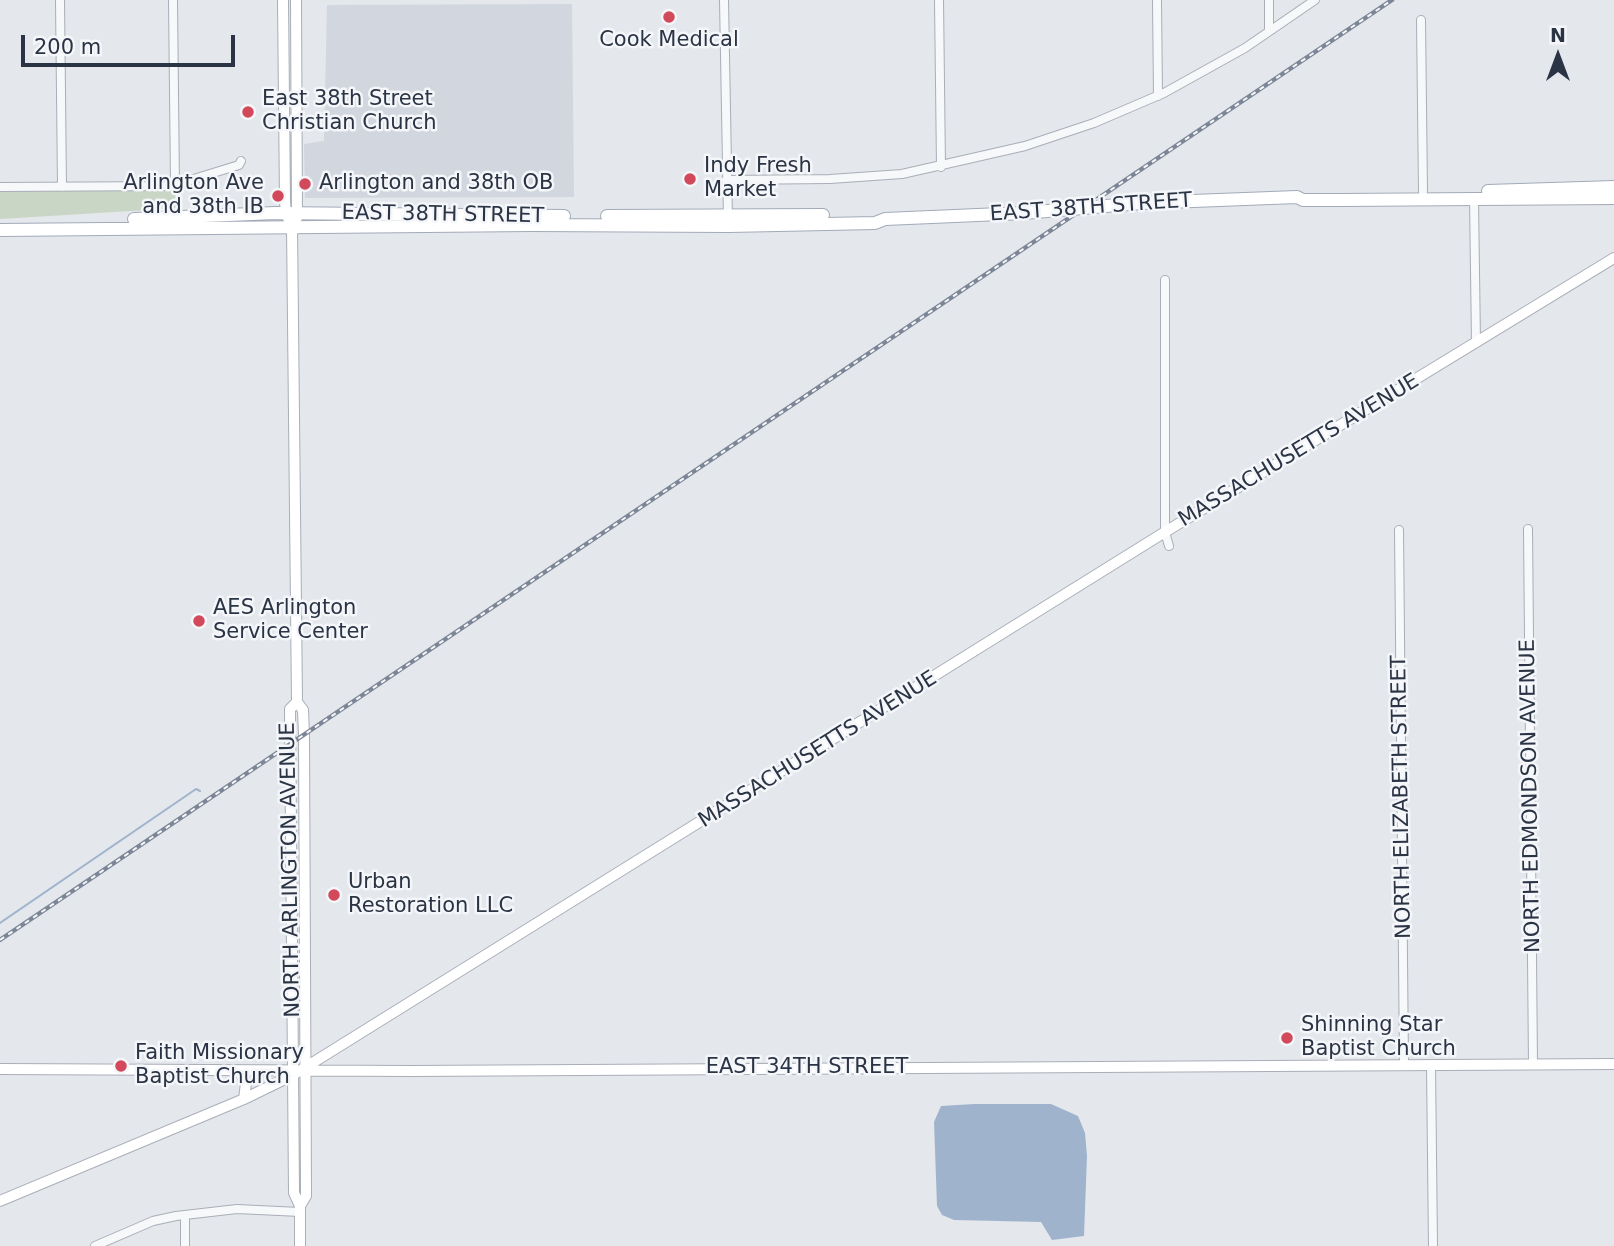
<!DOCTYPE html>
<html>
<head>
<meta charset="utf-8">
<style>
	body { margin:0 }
	#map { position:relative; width:1614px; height:1246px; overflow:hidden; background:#e4e7ec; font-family:"DejaVu Sans",sans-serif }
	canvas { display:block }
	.north { position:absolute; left:1523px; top:21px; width:70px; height:70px; -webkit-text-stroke:5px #f4f6f9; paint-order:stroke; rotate:0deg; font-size:19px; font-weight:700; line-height:28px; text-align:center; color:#2b3445 }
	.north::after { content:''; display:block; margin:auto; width:24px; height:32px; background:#2b3445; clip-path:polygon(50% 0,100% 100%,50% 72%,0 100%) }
	.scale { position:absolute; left:21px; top:35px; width:214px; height:32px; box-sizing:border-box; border:4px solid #2b3445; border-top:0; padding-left:9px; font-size:21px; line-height:24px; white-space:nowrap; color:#2b3445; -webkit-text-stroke:5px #f4f6f9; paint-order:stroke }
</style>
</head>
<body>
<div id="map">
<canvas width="1614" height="1246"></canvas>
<div class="north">N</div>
<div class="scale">200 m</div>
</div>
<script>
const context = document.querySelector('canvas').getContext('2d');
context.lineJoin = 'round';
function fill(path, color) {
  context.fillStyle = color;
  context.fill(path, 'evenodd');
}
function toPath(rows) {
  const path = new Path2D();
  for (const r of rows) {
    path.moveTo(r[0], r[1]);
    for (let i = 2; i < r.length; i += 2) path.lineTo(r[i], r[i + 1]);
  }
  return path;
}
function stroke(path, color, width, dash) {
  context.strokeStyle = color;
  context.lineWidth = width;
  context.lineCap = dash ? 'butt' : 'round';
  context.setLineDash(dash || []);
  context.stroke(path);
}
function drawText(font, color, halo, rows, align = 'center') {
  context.font = font + ' "DejaVu Sans",sans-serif';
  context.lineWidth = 5;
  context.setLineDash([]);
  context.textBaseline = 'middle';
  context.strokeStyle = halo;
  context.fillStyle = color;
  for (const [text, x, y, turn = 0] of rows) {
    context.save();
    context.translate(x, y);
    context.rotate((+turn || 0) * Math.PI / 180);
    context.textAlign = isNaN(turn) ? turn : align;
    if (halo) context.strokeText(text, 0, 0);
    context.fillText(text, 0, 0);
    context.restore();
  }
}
fill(toPath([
	[572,4,574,197,305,198,304,144,324,141,327,5]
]), '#d2d6de');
fill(toPath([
	[178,189,179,208,0,219,0,192]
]), '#c9d6c5');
fill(toPath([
	[974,1104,1051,1104,1078,1116,1085,1133,1087,1156,1084,1236,1052,1240,1041,1222,954,1220,942,1215,937,1206,934,1122,941,1106]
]), '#9fb4cc');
stroke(toPath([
	[0,923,196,789,200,791]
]), '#9fb4cc', 2);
const minor = toPath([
	[60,0,62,187],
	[173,0,175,185],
	[724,0,728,220],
	[939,0,941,167],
	[1157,0,1158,96],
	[1269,0,1269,31],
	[1421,20,1423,192],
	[726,180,830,179,902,174,1025,146,1094,123,1164,93,1245,48,1315,0],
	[0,187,171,186,239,165,241,161],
	[1474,199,1476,343],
	[1165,280,1165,532,1169,546],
	[1528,529,1533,1064],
	[1399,530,1404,1065],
	[1431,1065,1433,1246],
	[185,1215,185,1246],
	[95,1246,153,1221,176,1216,237,1209,300,1212]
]);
const secondary = toPath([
	[283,0,285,201,286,214,292,226,297,702,303,710,304,735,306,1196,300,1206],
	[296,0,297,218],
	[297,702,290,709,294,1193,300,1206,300,1246],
	[0,1069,411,1071,1614,1064],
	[239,1071,246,1083,244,1099],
	[0,1201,244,1099,293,1075,1165,532,1614,258]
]);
const primary = toPath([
	[1488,191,1614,187],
	[1141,203,1297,197,1303,200,1341,200,1614,198],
	[607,216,823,215],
	[134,219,275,213,564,216],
	[0,230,532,225,729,226,875,223,885,219,1024,213]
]);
stroke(minor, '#a9aeb7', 10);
stroke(secondary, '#a9aeb7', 12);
stroke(primary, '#a3abb8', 14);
stroke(minor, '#f7f8fa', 8);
stroke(secondary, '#fff', 10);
stroke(primary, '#fff', 12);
const rail = toPath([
	[0,940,1392,0]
]);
stroke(rail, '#7d8696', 4.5);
stroke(rail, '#f4f6f9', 2, [5]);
const primaryBridge = toPath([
	[1024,213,1141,203]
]);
stroke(primaryBridge, '#a3abb8', 14, []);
stroke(primaryBridge, '#fff', 12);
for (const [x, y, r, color] of [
	[669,17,7,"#d1495b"],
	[248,112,7,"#d1495b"],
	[690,179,7,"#d1495b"],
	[305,184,7,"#d1495b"],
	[278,196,7,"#d1495b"],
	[199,621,7,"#d1495b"],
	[334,895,7,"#d1495b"],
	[1287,1038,7,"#d1495b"],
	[121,1066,7,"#d1495b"]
]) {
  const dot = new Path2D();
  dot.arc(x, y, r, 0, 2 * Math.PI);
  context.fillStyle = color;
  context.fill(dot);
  stroke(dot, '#f4f6f9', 2.5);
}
drawText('21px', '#2b3445', '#f4f6f9', [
	["Cook Medical",669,41,"center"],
	["East 38th Street",262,100],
	["Christian Church",262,124],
	["Indy Fresh",704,167],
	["Market",704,191],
	["Arlington Ave",264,184,"right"],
	["and 38th IB",264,208,"right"],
	["Arlington and 38th OB",319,184],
	["AES Arlington",213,609],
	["Service Center",213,633],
	["Urban",348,883],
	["Restoration LLC",348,907],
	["Shinning Star",1301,1026],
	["Baptist Church",1301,1050],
	["Faith Missionary",135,1054],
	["Baptist Church",135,1078]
], 'left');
drawText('21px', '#2b3445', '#f4f6f9', [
	["EAST 38TH STREET",1091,208,-4],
	["EAST 38TH STREET",443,215,1],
	["MASSACHUSETTS AVENUE",1299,451,-31],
	["MASSACHUSETTS AVENUE",818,750,-32],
	["NORTH EDMONDSON AVENUE",1531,796,-91],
	["NORTH ELIZABETH STREET",1402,797,-91],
	["NORTH ARLINGTON AVENUE",291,870,-91],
	["EAST 34TH STREET",807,1068]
]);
</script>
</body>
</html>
